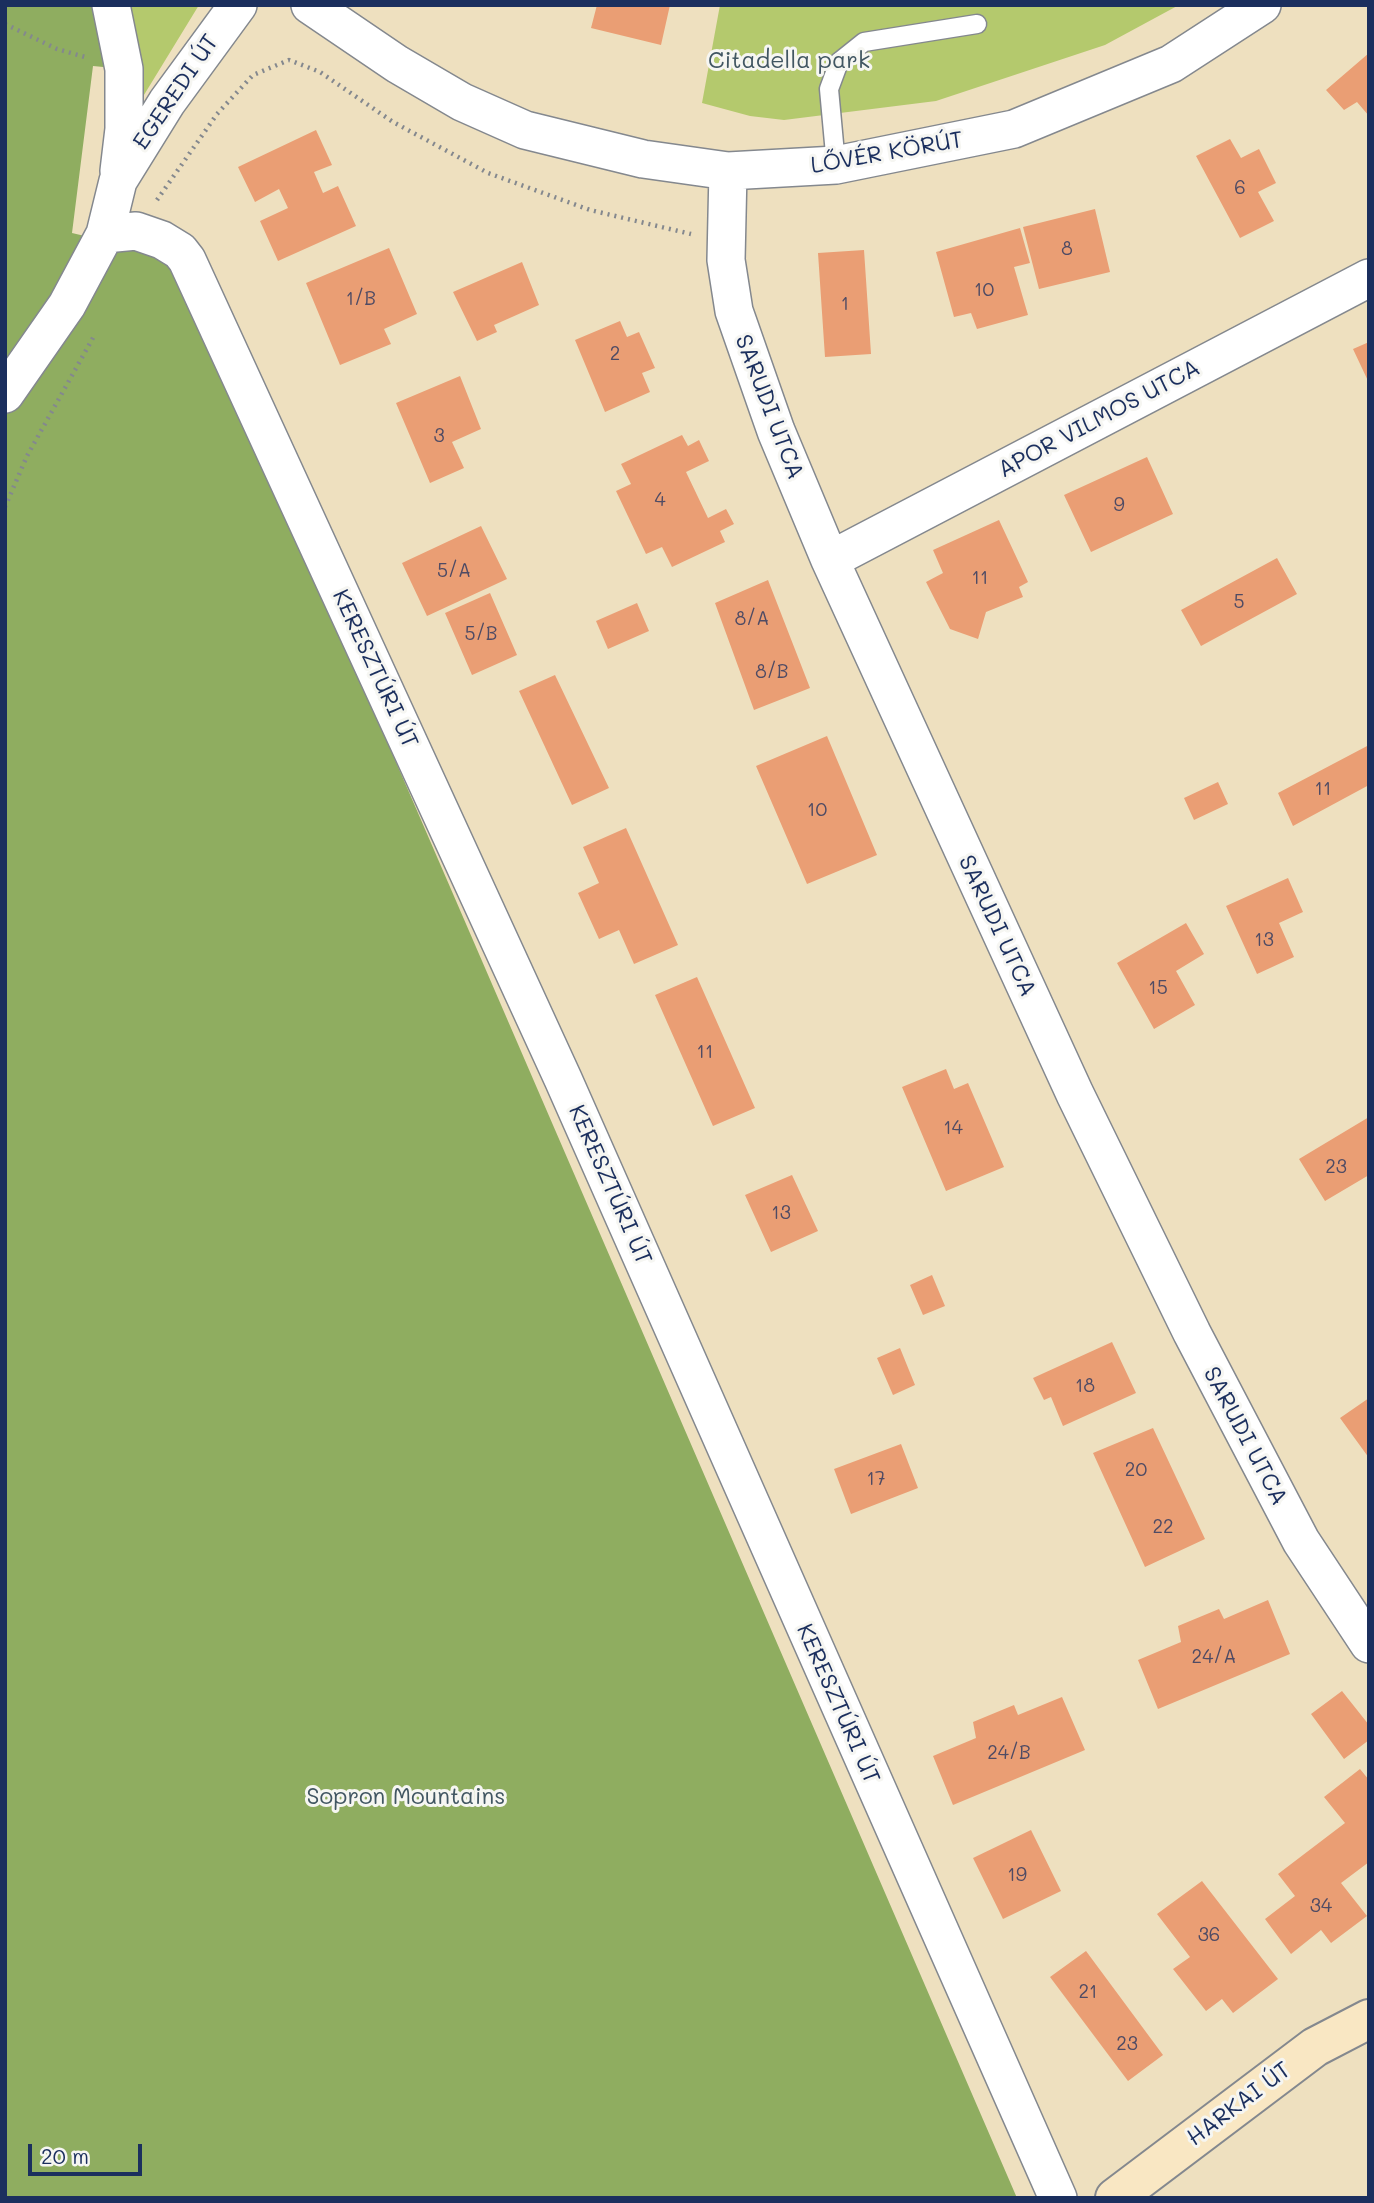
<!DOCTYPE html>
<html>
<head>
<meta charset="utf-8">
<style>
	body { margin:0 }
	#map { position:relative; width:1374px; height:2203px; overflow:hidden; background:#eee0bf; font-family:Mali,sans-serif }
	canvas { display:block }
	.frame { position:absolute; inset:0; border:7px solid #1b2f5e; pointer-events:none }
	.scale { position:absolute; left:28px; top:2144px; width:114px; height:32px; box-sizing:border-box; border:4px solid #1b2f5e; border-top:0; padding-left:9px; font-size:21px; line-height:24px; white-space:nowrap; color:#1b2f5e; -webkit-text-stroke:5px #f6f6f2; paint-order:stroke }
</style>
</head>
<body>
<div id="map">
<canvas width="1374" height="2203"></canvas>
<div class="frame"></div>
<div class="scale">20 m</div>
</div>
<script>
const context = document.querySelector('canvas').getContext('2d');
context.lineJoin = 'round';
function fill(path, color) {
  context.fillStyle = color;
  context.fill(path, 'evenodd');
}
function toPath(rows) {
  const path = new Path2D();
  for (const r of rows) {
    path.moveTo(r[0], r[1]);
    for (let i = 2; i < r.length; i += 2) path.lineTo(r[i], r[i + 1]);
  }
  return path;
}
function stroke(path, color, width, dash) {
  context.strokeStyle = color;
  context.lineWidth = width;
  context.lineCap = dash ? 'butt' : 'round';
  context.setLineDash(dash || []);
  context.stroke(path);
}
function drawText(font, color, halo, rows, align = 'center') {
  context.font = font + ' Mali,sans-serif';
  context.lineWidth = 6;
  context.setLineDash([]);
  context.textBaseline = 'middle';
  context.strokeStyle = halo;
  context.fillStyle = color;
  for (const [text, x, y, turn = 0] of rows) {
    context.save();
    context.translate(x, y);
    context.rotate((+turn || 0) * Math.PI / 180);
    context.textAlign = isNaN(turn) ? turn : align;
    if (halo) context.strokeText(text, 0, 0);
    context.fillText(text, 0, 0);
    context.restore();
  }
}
fill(toPath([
	[131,5,199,5,136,108,134,38],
	[720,5,1179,5,1105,45,936,101,784,120,750,116,702,103]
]), '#b4c96d');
fill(toPath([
	[5,5,107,5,124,69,93,66,72,233,178,258,1017,2198,5,2198]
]), '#8fad60');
fill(toPath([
	[597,5,670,5,661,45,591,28],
	[1369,53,1369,116,1357,102,1344,110,1326,90],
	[316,130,332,165,314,172,323,193,338,186,356,226,278,261,260,221,288,208,279,189,255,202,238,167],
	[1230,139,1241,158,1259,149,1276,183,1258,192,1274,221,1240,238,1196,156],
	[1095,209,1110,272,1039,289,1023,227],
	[1020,228,1030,263,1014,267,1028,315,977,329,971,313,954,317,936,252],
	[389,248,417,314,384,329,391,344,340,365,306,283],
	[864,250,871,354,825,357,818,253],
	[522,262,539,305,494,325,497,332,477,341,453,292],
	[620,321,627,337,639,332,655,368,642,373,650,392,605,412,575,340],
	[1369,342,1369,383,1353,349],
	[460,376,481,429,452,442,464,468,430,483,396,403],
	[682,435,688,446,699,440,709,461,686,472,708,518,726,509,734,524,720,531,725,542,672,567,662,547,646,554,616,491,631,484,621,464],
	[1147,457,1173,514,1091,552,1064,495],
	[999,520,1028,582,1019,587,1023,597,986,612,978,639,950,629,926,582,943,573,933,550],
	[481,526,507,579,427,616,402,563],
	[1277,558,1297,594,1201,646,1181,610],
	[768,580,810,688,754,710,715,603],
	[490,593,517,655,472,675,445,613],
	[637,603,649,631,608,649,596,621],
	[555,675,609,788,572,805,519,691],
	[827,736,877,855,807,884,756,766],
	[1369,745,1369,785,1293,826,1278,793],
	[1218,782,1228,804,1194,820,1184,798],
	[626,828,678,945,634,964,619,930,599,939,578,893,599,883,583,847],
	[1288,878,1303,912,1279,923,1294,957,1257,974,1226,906],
	[1186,923,1204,954,1176,971,1195,1005,1154,1029,1117,963],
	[697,977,755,1108,713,1126,655,995],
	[946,1069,954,1089,968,1083,1004,1167,946,1191,902,1087],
	[1369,1117,1369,1175,1325,1201,1299,1159],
	[792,1175,818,1231,771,1252,745,1195],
	[932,1275,945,1306,923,1315,910,1285],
	[1112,1342,1136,1393,1063,1426,1051,1397,1044,1400,1033,1378],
	[900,1348,915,1385,893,1395,877,1358],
	[1369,1398,1369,1458,1340,1418],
	[1153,1428,1205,1539,1145,1567,1093,1453],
	[901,1444,918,1488,851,1514,834,1469],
	[1268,1600,1290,1654,1158,1709,1138,1660,1181,1642,1178,1626,1219,1609,1224,1619],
	[1342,1691,1369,1725,1369,1740,1344,1759,1311,1714],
	[1062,1697,1085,1750,953,1805,933,1756,976,1738,973,1722,1014,1705,1018,1715],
	[1360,1769,1369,1780,1369,1862,1341,1883,1367,1916,1331,1943,1321,1930,1291,1954,1265,1919,1295,1896,1278,1874,1345,1823,1324,1797],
	[1031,1830,1061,1891,1003,1919,973,1858],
	[1202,1881,1278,1979,1233,2013,1222,1999,1206,2011,1173,1969,1190,1957,1157,1914],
	[1086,1951,1163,2055,1128,2081,1050,1977]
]), '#ea9e74');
const lane = toPath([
	[836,165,829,89,839,62,864,42,977,24]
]);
const street = toPath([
	[111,5,124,69,124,129,119,171],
	[310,5,397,64,462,102,525,130,643,159,728,171,836,165,1014,129,1171,64,1262,5],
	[728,171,726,260,734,311,776,431,830,560,1075,1094,1192,1333,1301,1541,1369,1644],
	[105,234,136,231,162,240,180,251,187,260,563,1079,1058,2198],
	[5,394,67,305,105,234,118,181,167,102,238,5],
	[830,560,1369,278]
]);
const secondary = toPath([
	[1115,2198,1315,2047,1369,2019]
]);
stroke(lane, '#84888e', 21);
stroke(street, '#84888e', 40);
stroke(secondary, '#84888e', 42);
stroke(toPath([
	[5,24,57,49,85,57],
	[157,200,217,114,253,75,289,60,320,72,393,122,488,173,590,210,691,234],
	[5,507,27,456,94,336]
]), '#84888e', 4.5, [2, 5]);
stroke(lane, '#fff', 18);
stroke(street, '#fff', 37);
stroke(secondary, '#f9e7c3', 38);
drawText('19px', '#4f4b64', null, [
	["6",1240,188],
	["8",1067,249],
	["10",984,290],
	["1/B",361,299],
	["1",845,304],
	["2",615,354],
	["3",439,436],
	["4",660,500],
	["9",1119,505],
	["5/A",454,571],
	["11",980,578],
	["5",1239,602],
	["8/A",752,619],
	["5/B",481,634],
	["8/B",772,672],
	["11",1323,789],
	["10",817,810],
	["13",1264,940],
	["15",1158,988],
	["11",705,1052],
	["14",953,1128],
	["23",1336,1167],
	["13",781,1213],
	["18",1085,1386],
	["20",1136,1470],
	["17",876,1479],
	["22",1163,1527],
	["24/A",1214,1657],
	["24/B",1009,1753],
	["19",1017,1875],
	["34",1321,1906],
	["36",1209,1935],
	["21",1088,1992],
	["23",1127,2044]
]);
drawText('23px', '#415662', '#f6f6f2', [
	["Citadella park",789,61],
	["Sopron Mountains",406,1797]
]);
drawText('23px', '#1b2f5e', '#f6f6f2', [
	["EGEREDI ÚT",176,92,-56],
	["LŐVÉR KÖRÚT",887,153,-10],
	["SARUDI UTCA",769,407,69],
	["APOR VILMOS UTCA",1099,419,-28],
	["KERESZTÚRI ÚT",375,669,65],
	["SARUDI UTCA",997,926,65],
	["KERESZTÚRI ÚT",610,1185,66],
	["SARUDI UTCA",1245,1436,62],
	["KERESZTÚRI ÚT",838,1704,66],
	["HARKAI ÚT",1239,2104,-37]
]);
</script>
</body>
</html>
